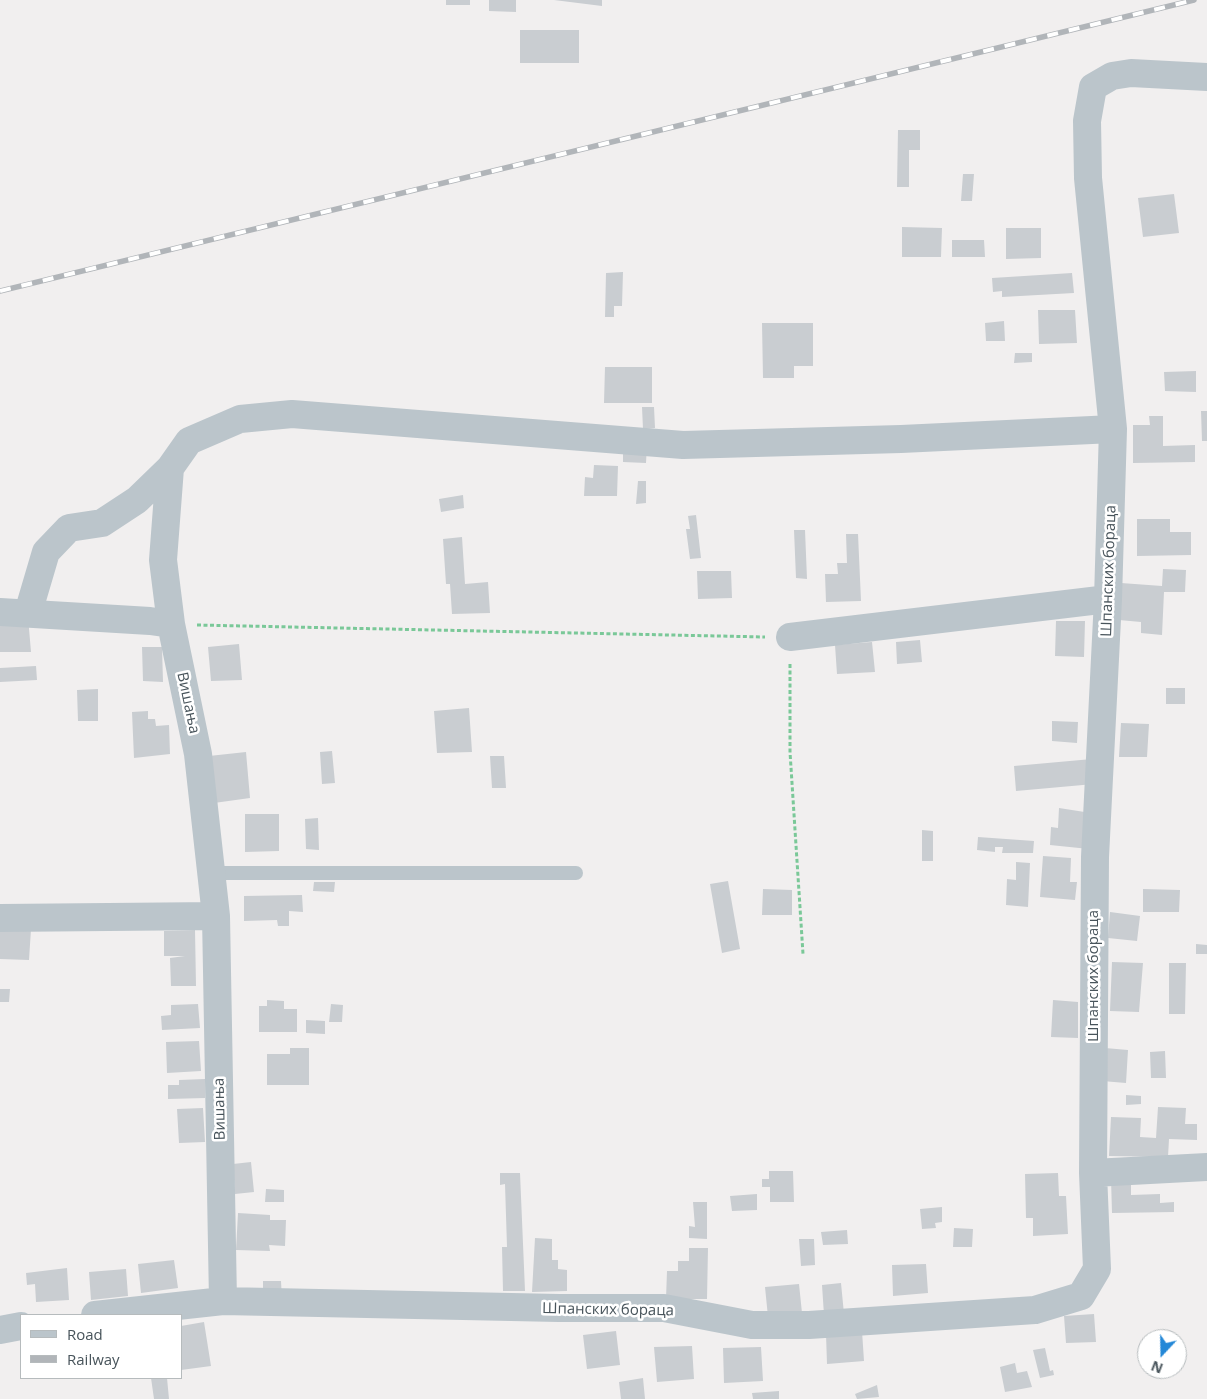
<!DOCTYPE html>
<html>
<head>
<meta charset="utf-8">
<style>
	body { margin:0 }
	#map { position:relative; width:1207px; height:1399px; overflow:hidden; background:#f1efef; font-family:"Open Sans",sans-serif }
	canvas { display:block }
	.legend { position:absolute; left:20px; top:1314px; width:162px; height:65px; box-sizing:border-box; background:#fff; border:1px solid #b6bbbd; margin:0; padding:6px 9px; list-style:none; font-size:15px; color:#48545b }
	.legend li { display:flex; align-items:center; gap:10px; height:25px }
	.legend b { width:25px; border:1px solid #b6bbbd }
	.north { position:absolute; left:1137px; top:1329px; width:50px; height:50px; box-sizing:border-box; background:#fff; border:1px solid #b6bbbd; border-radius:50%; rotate:201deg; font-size:14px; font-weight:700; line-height:20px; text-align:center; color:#48545b }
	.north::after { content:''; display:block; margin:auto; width:18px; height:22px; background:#2488d7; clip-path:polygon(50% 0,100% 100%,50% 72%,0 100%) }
</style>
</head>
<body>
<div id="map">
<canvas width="1207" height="1399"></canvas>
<ul class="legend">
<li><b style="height:6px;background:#bbc5cb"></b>Road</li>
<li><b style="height:6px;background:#b1b5b9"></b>Railway</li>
</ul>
<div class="north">N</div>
</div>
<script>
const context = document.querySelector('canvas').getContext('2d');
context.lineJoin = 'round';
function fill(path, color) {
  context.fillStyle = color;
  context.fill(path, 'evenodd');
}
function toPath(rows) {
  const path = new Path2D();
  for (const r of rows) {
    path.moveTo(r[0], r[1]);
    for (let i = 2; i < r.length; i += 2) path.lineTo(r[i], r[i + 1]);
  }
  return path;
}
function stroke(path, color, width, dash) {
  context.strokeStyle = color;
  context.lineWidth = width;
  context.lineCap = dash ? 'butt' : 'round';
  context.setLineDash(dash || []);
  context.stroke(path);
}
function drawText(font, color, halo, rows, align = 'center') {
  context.font = font + ' "Open Sans",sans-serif';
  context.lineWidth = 5;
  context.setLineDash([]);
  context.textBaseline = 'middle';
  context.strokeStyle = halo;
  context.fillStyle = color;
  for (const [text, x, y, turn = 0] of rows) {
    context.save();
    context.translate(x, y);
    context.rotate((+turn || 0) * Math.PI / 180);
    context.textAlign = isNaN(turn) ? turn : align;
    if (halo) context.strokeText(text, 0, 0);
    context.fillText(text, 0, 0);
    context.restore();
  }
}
fill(toPath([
	[446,0,470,0,470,5,446,5],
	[489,0,516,0,516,12,489,11],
	[554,0,602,0,602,6],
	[520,30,579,30,579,63,520,63],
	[898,130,920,130,920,150,909,150,909,187,897,187],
	[963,174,974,174,972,201,961,201],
	[1174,194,1179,233,1143,237,1138,198],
	[902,227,942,228,941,257,902,257],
	[1006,228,1041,228,1041,258,1006,259],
	[952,240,984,240,985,257,952,257],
	[623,272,622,306,614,306,614,317,605,317,606,273],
	[1072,273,1074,293,1002,297,1002,291,993,292,992,278],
	[1038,310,1075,310,1077,343,1039,344],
	[1004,321,1005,341,986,341,985,323],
	[762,323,813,323,813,366,794,366,794,378,763,378],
	[1015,353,1032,353,1032,362,1014,363],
	[605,367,652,367,652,403,604,403],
	[1196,371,1196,392,1165,391,1164,372],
	[642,407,654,407,655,428,643,429],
	[1201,411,1207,411,1207,441,1202,441],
	[1149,416,1163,416,1163,446,1195,445,1195,462,1133,463,1133,425,1150,425],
	[623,444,647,445,646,463,623,462],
	[594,465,618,466,617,496,584,496,585,477,593,478],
	[638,481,646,481,646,503,636,504],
	[463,495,464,508,441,512,439,499],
	[696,515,701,558,690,559,686,529,690,529,688,516],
	[1137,519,1170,519,1170,532,1191,532,1191,555,1137,556],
	[794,530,805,530,807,579,796,578],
	[846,534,858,534,861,601,826,602,825,574,838,574,837,563,847,563],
	[462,537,465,584,488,582,490,613,452,614,450,584,446,584,443,539],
	[1163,569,1186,570,1185,592,1164,592,1162,635,1141,633,1141,622,1119,620,1121,583,1162,586],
	[697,571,731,571,732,598,698,599],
	[28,617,31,652,0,652,0,620],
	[1056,621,1085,621,1084,657,1055,656],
	[920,640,922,662,897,664,896,642],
	[872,642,875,672,837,674,835,645],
	[239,644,242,680,211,681,208,647],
	[142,647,162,647,163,682,143,681],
	[36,666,37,680,0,682,0,668],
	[1166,688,1185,688,1185,704,1166,704],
	[98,689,98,721,78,721,77,690],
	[469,708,472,752,437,753,434,711],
	[148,711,148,719,155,719,156,726,169,725,170,754,134,758,132,712],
	[1052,721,1078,722,1077,743,1052,741],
	[1121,723,1149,724,1147,757,1119,757],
	[332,751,335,783,322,784,320,752],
	[246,752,250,798,214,803,209,756],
	[490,756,504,756,506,788,492,788],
	[1092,759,1094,784,1016,791,1014,766],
	[1059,808,1091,813,1089,849,1050,845,1051,827,1058,828],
	[245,814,279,814,279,851,245,852],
	[318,818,319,850,306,849,305,819],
	[922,830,933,831,933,861,922,861],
	[978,837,1034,841,1033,853,1002,853,1003,847,995,847,995,852,977,850],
	[1043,856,1071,858,1070,882,1077,882,1075,900,1040,897],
	[1016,862,1030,863,1028,907,1006,905,1007,879,1016,880],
	[728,881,740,949,722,953,710,884],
	[314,882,335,882,334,892,313,891],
	[763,889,792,890,792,915,762,915],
	[1143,889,1180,890,1179,912,1143,912],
	[302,895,303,912,289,911,289,926,278,926,277,920,244,921,244,896],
	[1110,912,1140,916,1137,941,1108,938],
	[0,927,31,929,29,960,0,959],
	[195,930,196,986,171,986,170,958,185,956,164,956,164,931],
	[1196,944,1207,945,1207,954,1196,954],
	[1112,962,1143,963,1139,1012,1110,1011],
	[1169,963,1186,963,1185,1014,1169,1014],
	[0,989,10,989,9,1002,0,1002],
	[267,1000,284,1001,284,1009,297,1009,297,1032,259,1032,259,1006,267,1006],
	[1053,1000,1078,1002,1078,1038,1051,1037],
	[198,1004,200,1028,162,1030,161,1016,171,1015,171,1005],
	[331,1004,343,1005,342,1022,329,1022],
	[306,1020,325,1021,325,1034,306,1033],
	[199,1041,201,1071,167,1073,166,1042],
	[290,1048,309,1048,309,1085,267,1085,267,1054,290,1054],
	[1105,1048,1128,1050,1126,1083,1102,1081],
	[1165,1051,1166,1078,1151,1078,1150,1052],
	[205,1079,205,1098,168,1099,168,1085,179,1085,179,1080],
	[1126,1095,1141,1096,1141,1104,1126,1105],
	[1158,1107,1186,1108,1185,1124,1197,1124,1197,1140,1169,1139,1168,1157,1109,1156,1111,1117,1141,1118,1140,1137,1156,1138],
	[203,1108,205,1142,179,1143,177,1109],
	[251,1162,254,1192,235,1194,233,1164],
	[769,1171,793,1171,794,1202,770,1202,770,1187,762,1187,762,1179,769,1179],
	[500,1173,520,1173,525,1291,503,1291,502,1247,507,1247,505,1184,500,1185],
	[1058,1173,1059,1196,1066,1196,1068,1234,1033,1236,1033,1218,1026,1218,1025,1174],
	[1111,1179,1131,1179,1131,1195,1160,1194,1160,1203,1174,1202,1174,1212,1112,1213],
	[266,1189,284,1190,284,1202,265,1202],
	[757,1194,757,1210,732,1211,730,1196],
	[693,1202,707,1202,707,1239,689,1238,689,1226,695,1227],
	[942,1207,942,1222,935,1223,936,1228,922,1229,920,1209],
	[238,1213,270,1215,270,1220,286,1220,285,1246,269,1245,270,1251,236,1250],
	[954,1228,973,1229,972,1247,953,1247],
	[847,1230,848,1244,823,1245,821,1232],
	[535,1238,552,1239,552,1260,558,1260,558,1269,567,1270,567,1291,532,1292],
	[799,1239,814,1239,815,1265,801,1266],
	[689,1248,708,1248,707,1299,666,1299,667,1271,678,1271,678,1261,689,1261],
	[174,1260,178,1288,141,1293,138,1264],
	[926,1264,928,1293,893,1296,892,1265],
	[67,1268,69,1300,36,1302,35,1284,27,1285,26,1273],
	[126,1269,128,1296,91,1300,89,1272],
	[263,1281,281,1281,282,1300,263,1300],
	[841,1283,844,1314,824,1315,822,1285],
	[799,1284,802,1313,768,1317,765,1287],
	[1094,1314,1096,1342,1066,1343,1064,1316],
	[204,1322,211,1366,181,1370,181,1326],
	[616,1331,620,1365,587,1369,583,1335],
	[862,1331,864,1361,827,1364,826,1334],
	[692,1346,694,1379,657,1382,654,1347],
	[761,1347,763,1381,724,1383,723,1348],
	[1045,1348,1050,1371,1053,1370,1054,1375,1040,1378,1033,1350],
	[1015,1363,1017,1373,1027,1371,1032,1387,1005,1392,1000,1367],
	[151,1378,167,1378,169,1399,154,1399],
	[643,1378,645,1399,621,1399,619,1382],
	[877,1385,879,1397,857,1399,855,1394],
	[779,1391,779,1399,753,1399,752,1393]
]), '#c9cdd1');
stroke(toPath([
	[197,625,765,637],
	[790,664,790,752,803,954]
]), '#7ac898', 3, [4, 2.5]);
stroke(toPath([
	[212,873,576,873]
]), '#bbc5cb', 14);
stroke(toPath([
	[170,468,163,560,171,624,198,754,216,916,223,1301],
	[0,612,150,621,171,624],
	[28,613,46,552,69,528,102,523,137,500,170,468,189,441,240,419,292,414,683,445,901,439,1113,429],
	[790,637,1108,599],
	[0,918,216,916],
	[1093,1173,1207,1167],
	[95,1315,223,1301,559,1308,664,1308,752,1325,809,1325,1035,1310,1081,1296,1097,1269,1093,1173,1095,857,1108,599,1113,429,1088,178,1087,121,1093,87,1112,76,1131,73,1207,77],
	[0,1330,21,1326]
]), '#bbc5cb', 28);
const rail = toPath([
	[0,291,1194,0]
]);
stroke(rail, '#b1b5b9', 5.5);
stroke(rail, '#fff', 4, [11]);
drawText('15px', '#48545b', '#fff', [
	["Шпанских бораца",1109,571,-88],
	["Вишања",188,703,78],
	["Шпанских бораца",1094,976,-90],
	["Вишања",220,1109,-91],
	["Шпанских бораца",608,1310,1]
]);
</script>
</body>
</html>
